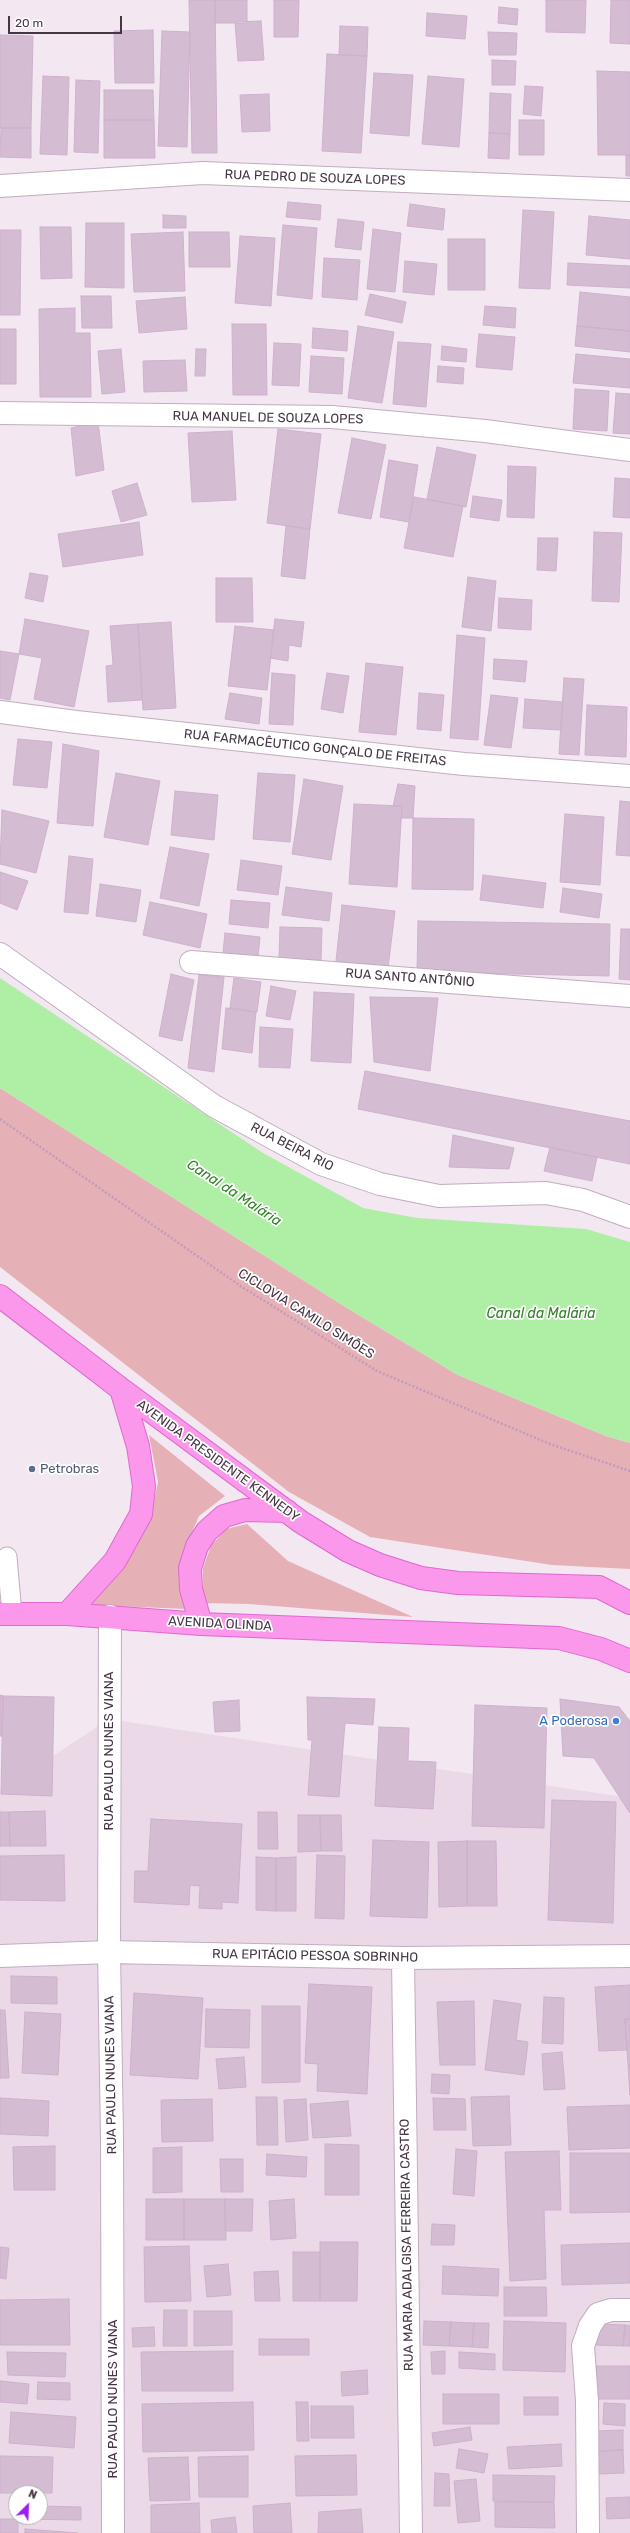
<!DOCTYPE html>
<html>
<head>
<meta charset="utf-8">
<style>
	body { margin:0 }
	#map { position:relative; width:630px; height:2533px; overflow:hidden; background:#f3e7f1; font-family:Rubik,sans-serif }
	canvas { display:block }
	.north { position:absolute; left:8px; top:2485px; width:40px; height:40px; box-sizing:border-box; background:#fff; border:1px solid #b5afb5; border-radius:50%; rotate:24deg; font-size:11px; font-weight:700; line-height:16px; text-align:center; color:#463645 }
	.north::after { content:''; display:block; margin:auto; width:14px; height:18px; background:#9f1df4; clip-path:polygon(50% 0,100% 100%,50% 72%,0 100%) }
	.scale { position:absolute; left:8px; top:16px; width:114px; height:18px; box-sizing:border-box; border:2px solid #463645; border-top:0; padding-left:5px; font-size:12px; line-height:14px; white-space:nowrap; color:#463645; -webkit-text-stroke:3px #fff; paint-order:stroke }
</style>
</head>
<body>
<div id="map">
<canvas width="630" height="2533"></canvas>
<div class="north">N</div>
<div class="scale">20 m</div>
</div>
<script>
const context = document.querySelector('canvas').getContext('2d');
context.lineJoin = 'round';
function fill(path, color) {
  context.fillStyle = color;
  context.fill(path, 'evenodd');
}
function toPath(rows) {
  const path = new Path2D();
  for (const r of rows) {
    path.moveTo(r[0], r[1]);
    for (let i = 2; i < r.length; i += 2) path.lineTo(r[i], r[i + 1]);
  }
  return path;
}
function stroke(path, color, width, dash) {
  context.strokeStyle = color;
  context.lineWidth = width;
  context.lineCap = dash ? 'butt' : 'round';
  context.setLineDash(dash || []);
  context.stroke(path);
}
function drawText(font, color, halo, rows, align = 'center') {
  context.font = font + ' Rubik,sans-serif';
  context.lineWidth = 3.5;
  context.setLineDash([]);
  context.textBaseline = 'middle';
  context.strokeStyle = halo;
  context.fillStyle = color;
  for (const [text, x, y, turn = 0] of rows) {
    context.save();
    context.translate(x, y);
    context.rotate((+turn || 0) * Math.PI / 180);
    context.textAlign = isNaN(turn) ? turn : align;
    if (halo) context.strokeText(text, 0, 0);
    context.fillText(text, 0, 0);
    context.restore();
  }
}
fill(toPath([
	[109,1719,630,1798,630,2533,0,2533,0,1791],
	[16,2493,40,2493,40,2517,16,2517]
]), '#ebd9e8');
fill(toPath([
	[0,1088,347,1308,458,1375,606,1436,630,1443,630,1569,552,1565,370,1537,289,1492,0,1267],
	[149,1435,225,1496,199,1516,185,1548,187,1609,90,1605,127,1561,150,1519,158,1482],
	[247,1524,288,1561,413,1617,249,1604,203,1603,203,1568,211,1546,226,1529]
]), '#e6b1b6');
fill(toPath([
	[0,978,263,1153,363,1208,417,1218,586,1229,630,1242,630,1443,606,1436,458,1375,347,1308,0,1088]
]), '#afeea5');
const building = toPath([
	[189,0,215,0,217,153,192,153,189,0],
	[215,0,247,0,247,23,215,23,215,0],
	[274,0,299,0,298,37,274,37,274,0],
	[546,0,586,0,585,33,546,32,546,0],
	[611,0,630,0,630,44,610,43,611,0],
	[499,7,518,9,517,25,498,23,499,7],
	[427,13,467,16,465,39,426,36,427,13],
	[261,21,264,60,238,61,235,22,261,21],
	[340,26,368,27,367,56,339,55,340,26],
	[153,30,154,83,115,83,114,31,153,30],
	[162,31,190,32,187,147,158,146,162,31],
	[488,32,517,33,516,55,489,55,488,32],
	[0,35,33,36,31,128,0,128,0,35],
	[327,54,367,56,361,153,322,151,327,54],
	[492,60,516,61,515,85,492,85,492,60],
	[597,71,630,72,630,155,598,155,597,71],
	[374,73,413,75,409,136,370,133,374,73],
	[43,76,69,77,67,155,40,154,43,76],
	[428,76,464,79,459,147,422,144,428,76],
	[76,80,100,81,98,153,74,152,76,80],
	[525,86,543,87,541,116,523,114,525,86],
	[104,90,153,90,154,120,104,120,104,90],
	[490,93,511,94,510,134,489,133,490,93],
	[269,94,270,131,242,132,240,95,269,94],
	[104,120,154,120,155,158,104,158,104,120],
	[519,120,544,120,544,155,519,155,519,120],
	[1,128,31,128,31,158,0,157,1,128],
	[489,133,510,134,509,159,488,158,489,133],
	[626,155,630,155,630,176,626,176,626,155],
	[288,202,321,205,320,220,286,217,288,202],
	[410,204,445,209,443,230,407,226,410,204],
	[523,210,554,212,550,289,519,288,523,210],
	[163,215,186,216,186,228,163,228,163,215],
	[589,216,630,220,630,259,586,255,589,216],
	[338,219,364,222,361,250,335,247,338,219],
	[86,223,124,223,124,288,85,287,86,223],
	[283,225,317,228,312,299,277,295,283,225],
	[40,227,71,227,72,278,41,279,40,227],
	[373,229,401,233,395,292,367,289,373,229],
	[0,230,21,230,20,315,0,315,0,230],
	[183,232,185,291,134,292,131,234,183,232],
	[189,232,229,232,230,267,189,267,189,232],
	[240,236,275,238,271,306,235,303,240,236],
	[448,239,485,239,485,290,448,290,448,239],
	[324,258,360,260,357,300,322,297,324,258],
	[405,261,437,264,434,295,403,292,405,261],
	[568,263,630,266,630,288,567,285,568,263],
	[580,292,630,297,630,331,577,326,580,292],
	[370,294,406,302,402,323,365,315,370,294],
	[81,296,111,296,112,328,82,328,81,296],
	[185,297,187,329,139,333,136,301,185,297],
	[485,306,516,308,515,328,483,325,485,306],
	[75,308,75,333,90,333,91,397,40,397,39,309,75,308],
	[232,324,266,324,267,395,233,395,232,324],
	[358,326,394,332,382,403,348,398,358,326],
	[577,326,630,331,630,352,575,346,577,326],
	[313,328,348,331,347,351,312,348,313,328],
	[0,329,16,329,16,384,0,384,0,329],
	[479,334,515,337,512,370,476,367,479,334],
	[398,342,431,344,426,407,393,404,398,342],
	[274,343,301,344,299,386,272,385,274,343],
	[442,346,467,349,466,362,441,360,442,346],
	[121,349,125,392,102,394,98,351,121,349],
	[196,349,206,349,205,376,195,376,196,349],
	[576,354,630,359,630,388,573,383,576,354],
	[311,356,344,358,342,394,309,392,311,356],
	[185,360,187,391,144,392,143,361,185,360],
	[438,366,464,368,463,384,437,382,438,366],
	[575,389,609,391,607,431,573,429,575,389],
	[616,393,630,394,630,434,613,433,616,393],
	[98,422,104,470,76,476,71,428,98,422],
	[278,429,321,434,310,529,267,523,278,429],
	[232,431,236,500,192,502,188,433,232,431],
	[352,438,386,445,371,519,338,513,352,438],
	[437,447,476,455,466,507,427,499,437,447],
	[389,460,418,465,409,522,380,517,389,460],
	[508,466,536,467,534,518,507,517,508,466],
	[615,478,630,479,630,518,613,517,615,478],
	[137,483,147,515,121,522,112,491,137,483],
	[473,496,502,500,499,521,470,517,473,496],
	[414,497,463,506,453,557,404,548,414,497],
	[139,522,143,555,63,567,58,534,139,522],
	[286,526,310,529,305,579,281,576,286,526],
	[594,532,622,533,619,602,592,601,594,532],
	[538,538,558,538,556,571,537,570,538,538],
	[30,573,48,576,43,602,25,598,30,573],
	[468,577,496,581,491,631,462,627,468,577],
	[216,578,252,578,253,622,216,622,216,578],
	[499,598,532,600,531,630,498,628,499,598],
	[25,619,89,631,74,707,34,699,42,658,19,654,25,619],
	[275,619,304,622,301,647,289,645,288,661,270,658,275,619],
	[171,622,176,708,143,710,138,624,171,622],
	[138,624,142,700,108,702,106,666,113,665,110,626,138,624],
	[235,626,274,630,267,690,228,686,235,626],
	[457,635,485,638,478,740,450,738,457,635],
	[0,651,19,654,10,700,0,698,0,651],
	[494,659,527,661,525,682,493,679,494,659],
	[366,663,403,667,396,735,359,732,366,663],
	[272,673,295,675,293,725,269,724,272,673],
	[327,673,349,676,343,713,321,709,327,673],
	[564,678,584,679,579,755,559,754,564,678],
	[230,693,262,698,259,724,225,719,230,693],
	[419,693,444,695,441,731,417,729,419,693],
	[491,695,518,698,511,748,484,745,491,695],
	[525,699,563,702,561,730,523,728,525,699],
	[587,705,627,707,626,757,585,755,587,705],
	[18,739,52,742,47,788,13,785,18,739],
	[63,744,99,751,93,826,57,823,63,744],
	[116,773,160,781,148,845,104,837,116,773],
	[258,773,295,775,290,842,253,839,258,773],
	[304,779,343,786,331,860,292,854,304,779],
	[398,784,415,786,413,818,401,818,402,806,393,806,398,784],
	[175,791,218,795,214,840,171,835,175,791],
	[620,801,630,802,630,856,616,855,620,801],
	[354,804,402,806,397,887,349,884,354,804],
	[2,810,49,821,36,873,0,864,2,810],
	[565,814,604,817,600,885,560,882,565,814],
	[413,818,474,819,473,890,412,889,413,818],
	[170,847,209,854,199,906,160,898,170,847],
	[69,856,93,859,88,914,64,912,69,856],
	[241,860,282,866,278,895,237,890,241,860],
	[0,872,28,881,17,910,0,903,0,872],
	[483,875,546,883,543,908,480,900,483,875],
	[100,884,141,890,136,922,96,916,100,884],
	[286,887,332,893,329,921,282,915,286,887],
	[563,888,602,894,599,918,560,912,563,888],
	[231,900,270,903,268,928,229,924,231,900],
	[150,902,207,914,200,948,143,935,150,902],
	[342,905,395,911,388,968,336,961,342,905],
	[418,921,610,924,609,976,417,972,418,921],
	[280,927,322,928,321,960,279,959,280,927],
	[621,929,630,929,630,980,619,979,621,929],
	[225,933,260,937,258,957,223,953,225,933],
	[171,974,194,980,182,1041,159,1036,171,974],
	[199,975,224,977,214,1072,188,1068,199,975],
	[234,978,261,982,257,1012,230,1008,234,978],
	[271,986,296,991,290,1020,266,1016,271,986],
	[314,992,354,994,351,1063,311,1061,314,992],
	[370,997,438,998,430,1071,374,1062,370,997],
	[226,1008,256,1012,252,1053,222,1049,226,1008],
	[260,1027,293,1029,290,1068,259,1067,260,1027],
	[365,1071,630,1121,630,1164,358,1109,365,1071],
	[453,1135,514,1148,509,1169,449,1167,453,1135],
	[550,1147,597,1157,592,1181,544,1171,550,1147],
	[0,1695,3,1696,2,1736,0,1736,0,1695],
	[3,1696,54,1697,52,1796,1,1794,3,1696],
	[307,1697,375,1699,373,1725,345,1723,339,1797,308,1795,312,1740,308,1740,307,1697],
	[560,1699,619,1707,630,1721,630,1813,594,1758,563,1756,560,1699],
	[239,1700,240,1731,215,1732,213,1702,239,1700],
	[475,1705,547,1708,544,1828,472,1826,475,1705],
	[379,1727,409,1728,408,1761,436,1762,433,1809,375,1806,379,1727],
	[552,1800,616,1802,613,1923,548,1920,552,1800],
	[45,1811,46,1846,10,1846,9,1812,45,1811],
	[0,1812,9,1812,10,1846,0,1846,0,1812],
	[258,1812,277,1812,278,1849,258,1849,258,1812],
	[298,1815,320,1815,321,1851,298,1852,298,1815],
	[320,1815,341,1815,342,1851,321,1851,320,1815],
	[151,1819,242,1824,238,1903,222,1902,222,1909,199,1908,200,1886,190,1885,189,1905,134,1902,135,1871,148,1871,151,1819],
	[373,1840,429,1842,427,1918,370,1916,373,1840],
	[467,1841,496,1841,497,1906,467,1906,467,1841],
	[467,1841,467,1906,439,1907,438,1842,467,1841],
	[64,1855,65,1901,0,1900,0,1856,64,1855],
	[317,1855,345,1856,344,1919,315,1918,317,1855],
	[256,1857,276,1858,276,1911,256,1910,256,1857],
	[296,1857,296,1911,276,1911,276,1858,296,1857],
	[11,1976,57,1977,57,2004,11,2003,11,1976],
	[309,1984,372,1987,367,2094,317,2091,318,2064,305,2063,309,1984],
	[630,1985,630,2019,625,2019,627,2050,599,2051,595,1987,630,1985],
	[134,1993,203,1998,198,2079,130,2075,134,1993],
	[544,1997,564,1998,563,2044,542,2043,544,1997],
	[494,2000,521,2004,516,2040,528,2042,524,2075,485,2070,494,2000],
	[474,2001,475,2065,440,2065,437,2002,474,2001],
	[262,2006,300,2006,300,2082,262,2083,262,2006],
	[206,2009,250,2010,249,2048,205,2047,206,2009],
	[0,2010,5,2010,9,2078,0,2078,0,2010],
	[25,2012,61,2014,58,2075,22,2073,25,2012],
	[625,2019,630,2019,630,2095,625,2019],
	[562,2052,565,2089,544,2090,542,2054,562,2052],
	[244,2057,246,2087,219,2089,216,2059,244,2057],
	[432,2074,450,2075,449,2094,431,2093,432,2074],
	[509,2096,511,2145,473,2146,471,2097,509,2096],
	[256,2097,277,2097,278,2145,257,2145,256,2097],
	[0,2098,49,2101,48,2136,0,2134,0,2098],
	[433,2098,465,2099,466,2130,434,2130,433,2098],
	[212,2099,213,2141,162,2142,161,2100,212,2099],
	[306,2099,308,2140,286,2142,284,2100,306,2099],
	[348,2101,351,2136,313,2138,310,2104,348,2101],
	[630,2105,630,2148,569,2150,567,2107,630,2105],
	[325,2144,359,2145,359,2195,325,2195,325,2144],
	[55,2146,55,2190,14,2190,13,2147,55,2146],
	[182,2147,182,2192,153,2193,153,2148,182,2147],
	[456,2149,477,2151,474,2196,453,2194,456,2149],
	[559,2151,561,2210,544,2210,546,2279,510,2281,505,2152,559,2151],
	[570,2153,630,2153,630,2212,570,2213,570,2153],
	[267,2154,307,2157,306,2177,266,2175,267,2154],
	[220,2159,243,2159,243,2192,221,2192,220,2159],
	[146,2199,184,2199,184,2240,146,2240,146,2199],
	[184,2199,225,2199,226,2240,184,2240,184,2199],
	[225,2199,253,2199,252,2231,225,2231,225,2199],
	[294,2199,296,2238,271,2240,269,2201,294,2199],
	[432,2224,455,2225,454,2245,431,2245,432,2224],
	[320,2242,358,2242,357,2301,320,2301,320,2242],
	[630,2243,630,2283,562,2285,561,2245,630,2243],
	[189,2246,191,2301,145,2302,144,2247,189,2246],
	[0,2247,9,2248,6,2279,0,2278,0,2247],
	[293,2252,320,2252,320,2301,293,2301,293,2252],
	[228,2264,231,2295,207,2297,204,2266,228,2264],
	[443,2266,499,2269,498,2296,442,2294,443,2266],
	[278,2271,280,2301,255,2301,254,2272,278,2271],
	[504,2287,546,2287,547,2316,504,2316,504,2287],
	[69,2299,70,2345,0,2345,0,2300,69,2299],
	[164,2310,187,2310,187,2346,163,2346,164,2310],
	[194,2311,232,2311,232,2345,194,2346,194,2311],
	[424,2321,451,2322,449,2346,423,2345,424,2321],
	[504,2321,566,2323,565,2372,503,2370,504,2321],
	[451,2322,474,2323,472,2347,449,2346,451,2322],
	[474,2323,489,2323,488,2348,472,2347,474,2323],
	[596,2324,625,2325,623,2346,595,2345,596,2324],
	[625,2325,630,2326,630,2346,623,2346,625,2325],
	[154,2327,155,2346,133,2347,132,2328,154,2327],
	[259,2339,309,2339,309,2355,259,2355,259,2339],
	[233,2351,233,2391,142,2391,141,2352,233,2351],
	[445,2351,445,2374,432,2374,431,2352,445,2351],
	[7,2352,66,2353,65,2377,8,2375,7,2352],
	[459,2352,495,2354,495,2370,459,2368,459,2352],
	[596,2366,630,2366,630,2399,595,2399,596,2366],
	[367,2370,368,2394,342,2396,341,2372,367,2370],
	[0,2381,29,2384,27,2404,0,2402,0,2381],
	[38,2382,70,2383,70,2400,37,2399,38,2382],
	[443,2394,499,2394,499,2424,443,2424,443,2394],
	[524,2397,558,2397,558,2415,524,2415,524,2397],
	[253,2402,254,2450,143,2452,142,2404,253,2402],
	[296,2402,308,2402,309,2441,297,2441,296,2402],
	[604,2403,625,2404,625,2426,603,2424,604,2403],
	[311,2406,353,2406,354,2438,311,2438,311,2406],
	[11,2412,76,2417,74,2448,9,2443,11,2412],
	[470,2427,472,2440,434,2446,432,2433,470,2427],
	[623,2430,623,2450,598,2451,597,2431,623,2430],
	[561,2444,562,2466,509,2469,507,2447,561,2444],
	[459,2449,488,2454,484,2473,456,2468,459,2449],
	[623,2450,624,2473,599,2474,598,2451,623,2450],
	[356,2455,357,2495,296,2496,295,2456,356,2455],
	[0,2456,53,2457,52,2493,0,2493,0,2456],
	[248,2456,248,2497,199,2497,198,2457,248,2456],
	[188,2457,190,2500,150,2501,148,2458,188,2457],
	[435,2473,449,2474,450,2506,434,2506,435,2473],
	[493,2475,555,2476,554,2502,493,2501,493,2475],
	[476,2479,480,2521,458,2523,454,2481,476,2479],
	[630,2497,630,2518,607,2519,606,2498,630,2497],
	[495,2502,554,2502,555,2528,495,2527,495,2502],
	[199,2503,200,2533,151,2533,151,2505,199,2503],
	[290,2503,292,2533,254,2533,253,2506,290,2503],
	[40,2506,81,2507,81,2520,18,2519,18,2517,40,2517,40,2506],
	[361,2509,363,2533,318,2533,319,2512,361,2509],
	[235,2517,237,2533,212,2533,211,2520,235,2517],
	[0,2519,18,2519,18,2533,0,2533,0,2519],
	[25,2529,78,2533,25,2533,25,2529]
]);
fill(building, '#d4bdd3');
stroke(building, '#cfb0cd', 1);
const service = toPath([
	[7,1557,12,1614]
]);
const minor = toPath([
	[0,186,203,173,630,190],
	[0,413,332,417,485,431,630,450],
	[0,712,76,722,464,764,630,776],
	[0,954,214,1106,321,1164,380,1184,439,1196,546,1193,583,1200,630,1217],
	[191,962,630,996],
	[110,1616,109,1952,112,2138,113,2533],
	[0,1956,109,1952,403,1958,630,1956],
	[403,1958,411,2533],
	[588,2533,587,2401,583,2346,590,2326,598,2314,611,2310,630,2310]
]);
const primary = toPath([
	[0,1296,121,1389,301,1522,348,1551,380,1565,421,1578,458,1583,599,1587,630,1603],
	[0,1614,67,1614,201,1624,559,1638,601,1649,630,1661],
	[67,1614,115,1561,141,1514,144,1486,138,1446,121,1389],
	[201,1624,191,1589,190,1568,197,1546,207,1531,224,1516,245,1510,287,1511]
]);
stroke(service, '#c1adbf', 21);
stroke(minor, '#c1adbf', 24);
stroke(primary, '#e068ce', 24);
stroke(toPath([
	[0,1119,242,1287,377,1371,550,1444,630,1471]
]), '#c09bbc', 2.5, [2, 2]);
stroke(service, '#fff', 19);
stroke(minor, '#fff', 22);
stroke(primary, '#fb98eb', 22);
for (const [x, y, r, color] of [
	[32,1469,4,"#5c6f8a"],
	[616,1721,4,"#3f7fe0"]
]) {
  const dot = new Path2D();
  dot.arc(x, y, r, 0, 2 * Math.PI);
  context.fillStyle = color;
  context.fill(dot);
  stroke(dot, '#fff', 1.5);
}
drawText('13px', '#463645', '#fff', [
	["RUA PEDRO DE SOUZA LOPES",315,178,2],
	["RUA MANUEL DE SOUZA LOPES",268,418,1],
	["RUA FARMACÊUTICO GONÇALO DE FREITAS",315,748,6],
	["RUA SANTO ANTÔNIO",410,978,4],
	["RUA BEIRA RIO",292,1147,27],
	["CICLOVIA CAMILO SIMÕES",306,1314,32],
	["AVENIDA PRESIDENTE KENNEDY",218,1461,36],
	["AVENIDA OLINDA",220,1624,3],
	["RUA PAULO NUNES VIANA",109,1751,-90],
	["RUA EPITÁCIO PESSOA SOBRINHO",315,1956,1],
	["RUA PAULO NUNES VIANA",111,2075,-91],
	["RUA MARIA ADALGISA FERREIRA CASTRO",407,2245,-91],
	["RUA PAULO NUNES VIANA",113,2399,-90]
]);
drawText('13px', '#4e5e75', '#fff', [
	["Petrobras",40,1469]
], 'left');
drawText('13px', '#366cbe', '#fff', [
	["A Poderosa",608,1721]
], 'right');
drawText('italic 14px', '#338028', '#fff', [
	["Canal da Malária",234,1193,33],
	["Canal da Malária",541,1314]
]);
</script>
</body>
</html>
